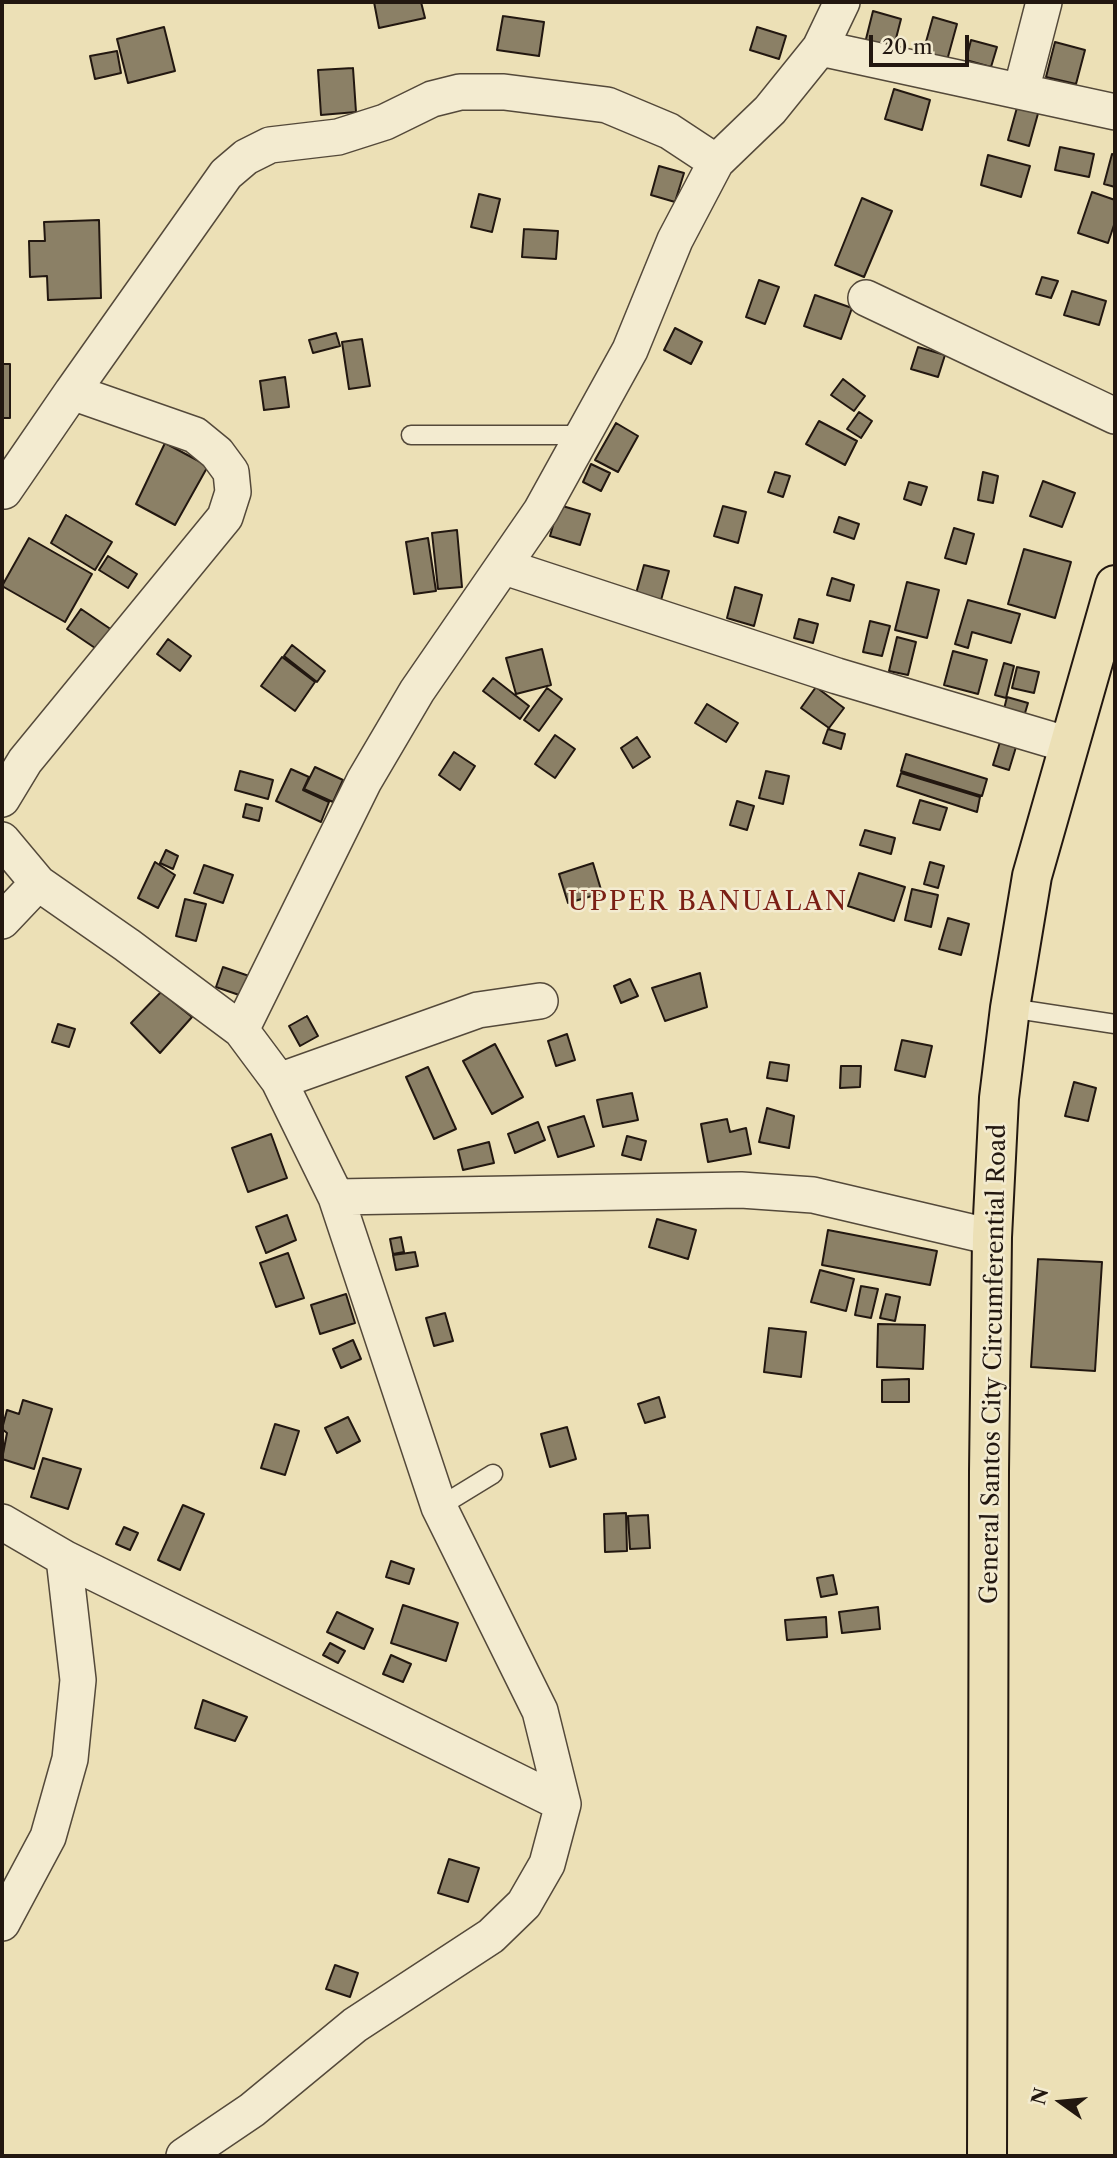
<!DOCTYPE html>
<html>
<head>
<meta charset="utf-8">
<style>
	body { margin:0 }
	#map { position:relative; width:1117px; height:2158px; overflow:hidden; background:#ece0b6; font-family:"Libre Caslon Text",serif }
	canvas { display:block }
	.frame { position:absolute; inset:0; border:4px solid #221710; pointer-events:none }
	.north { position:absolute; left:1026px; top:2067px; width:70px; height:70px; -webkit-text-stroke:5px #f3ebd0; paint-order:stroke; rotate:285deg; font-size:19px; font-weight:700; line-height:28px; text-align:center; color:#221710 }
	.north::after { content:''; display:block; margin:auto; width:24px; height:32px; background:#221710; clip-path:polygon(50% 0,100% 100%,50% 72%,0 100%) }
	.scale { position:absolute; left:869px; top:35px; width:100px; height:32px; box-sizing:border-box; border:4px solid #221710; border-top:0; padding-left:9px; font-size:21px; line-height:24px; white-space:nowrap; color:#221710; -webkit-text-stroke:5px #f3ebd0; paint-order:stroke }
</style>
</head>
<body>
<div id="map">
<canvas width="1117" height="2158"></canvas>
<div class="frame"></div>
<div class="north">N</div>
<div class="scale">20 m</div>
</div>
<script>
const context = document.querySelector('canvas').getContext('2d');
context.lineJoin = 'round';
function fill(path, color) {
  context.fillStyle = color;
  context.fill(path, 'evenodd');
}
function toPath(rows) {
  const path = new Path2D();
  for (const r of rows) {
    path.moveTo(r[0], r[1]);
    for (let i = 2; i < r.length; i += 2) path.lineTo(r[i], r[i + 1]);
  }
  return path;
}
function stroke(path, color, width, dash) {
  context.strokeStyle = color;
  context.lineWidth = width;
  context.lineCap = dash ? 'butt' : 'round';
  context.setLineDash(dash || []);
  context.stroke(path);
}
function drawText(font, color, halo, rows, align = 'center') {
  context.font = font + ' "Libre Caslon Text",serif';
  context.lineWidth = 5;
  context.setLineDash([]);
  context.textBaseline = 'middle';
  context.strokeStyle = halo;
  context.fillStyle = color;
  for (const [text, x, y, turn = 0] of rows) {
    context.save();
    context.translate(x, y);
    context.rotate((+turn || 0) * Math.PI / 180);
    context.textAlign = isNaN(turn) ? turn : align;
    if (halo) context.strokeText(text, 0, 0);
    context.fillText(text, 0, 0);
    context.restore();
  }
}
const building = toPath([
	[374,2,421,2,425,18,379,28,374,2],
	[873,11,901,19,893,50,865,43,873,11],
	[503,16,544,22,539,56,497,50,503,16],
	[933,17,957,24,946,64,922,56,933,17],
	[164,27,175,71,128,83,117,39,164,27],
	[757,27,786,36,779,59,750,50,757,27],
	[971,40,997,47,991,67,966,60,971,40],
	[1055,42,1085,50,1076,84,1046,77,1055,42],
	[117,51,121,73,95,79,90,56,117,51],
	[353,68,356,112,321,115,318,70,353,68],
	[894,89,930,100,922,130,885,119,894,89],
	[1018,104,1039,110,1029,146,1008,140,1018,104],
	[1060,147,1094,154,1089,177,1055,170,1060,147],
	[1112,154,1115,155,1115,187,1104,184,1112,154],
	[988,155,1030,166,1021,197,981,185,988,155],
	[659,166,684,173,675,202,651,195,659,166],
	[1092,192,1115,200,1115,222,1108,243,1078,233,1092,192],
	[479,194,500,199,492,232,471,227,479,194],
	[862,198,892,211,864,277,835,265,862,198],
	[99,220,101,298,48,300,47,276,30,277,29,241,45,241,44,222,99,220],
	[524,229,558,231,556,259,522,257,524,229],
	[1042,277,1058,281,1051,298,1036,294,1042,277],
	[759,280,779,287,765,324,746,317,759,280],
	[1072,291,1106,301,1099,325,1064,315,1072,291],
	[815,295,852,308,841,339,804,326,815,295],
	[675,328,702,342,691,364,664,350,675,328],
	[336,333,340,346,313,353,309,340,336,333],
	[362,339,370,386,349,389,342,342,362,339],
	[918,347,945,355,938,377,911,369,918,347],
	[2,364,10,364,10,418,2,418,2,364],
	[285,377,289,407,264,410,260,381,285,377],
	[843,379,865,396,854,411,831,395,843,379],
	[859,412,872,421,861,438,847,429,859,412],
	[819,421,857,441,845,465,806,444,819,421],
	[616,423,638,436,618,472,595,460,616,423],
	[165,443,208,466,175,525,136,504,165,443],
	[591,464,610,473,601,491,583,482,591,464],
	[775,472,790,476,783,497,768,492,775,472],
	[983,472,998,476,993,503,978,500,983,472],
	[1043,481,1075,493,1062,527,1030,516,1043,481],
	[909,482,927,487,921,505,904,499,909,482],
	[559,505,590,514,580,545,550,536,559,505],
	[723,506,746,512,738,543,714,536,723,506],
	[66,515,112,542,95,570,51,543,66,515],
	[839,517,859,524,854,539,834,532,839,517],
	[954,528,974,534,966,564,945,558,954,528],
	[457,530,462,587,438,589,432,533,457,530],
	[29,538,92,574,65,622,2,586,29,538],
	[428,538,436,591,414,594,406,542,428,538],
	[1024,549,1071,562,1055,618,1008,604,1024,549],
	[108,556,137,574,128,588,99,570,108,556],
	[644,565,669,571,660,604,635,597,644,565],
	[832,578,854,585,850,601,827,595,832,578],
	[907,582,939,590,927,638,895,630,907,582],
	[735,587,762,595,754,626,727,618,735,587],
	[968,600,1020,614,1011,643,972,632,968,648,955,644,968,600],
	[81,609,112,630,98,650,67,629,81,609],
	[799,619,818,624,813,643,794,638,799,619],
	[870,621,890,626,882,656,863,652,870,621],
	[897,637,916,642,908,675,889,671,897,637],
	[168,639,191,656,180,671,157,654,168,639],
	[292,645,325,671,317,682,284,656,292,645],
	[542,649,551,685,516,694,506,658,542,649],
	[953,651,987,660,978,694,944,685,953,651],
	[282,657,315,682,295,711,261,686,282,657],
	[1004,663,1014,666,1006,698,995,695,1004,663],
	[1017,667,1039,672,1034,693,1012,688,1017,667],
	[493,678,529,706,520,719,483,691,493,678],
	[816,687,844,708,829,728,801,708,816,687],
	[547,688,562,699,539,731,524,720,547,688],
	[1007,697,1028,703,1022,723,1002,717,1007,697],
	[707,704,738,723,726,742,695,723,707,704],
	[828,729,845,734,841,749,823,743,828,729],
	[555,735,575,749,555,778,535,764,555,735],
	[637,737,650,757,633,768,621,748,637,737],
	[1000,742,1016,747,1009,770,993,765,1000,742],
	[454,752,475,766,460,790,439,775,454,752],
	[906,754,987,779,982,796,901,771,906,754],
	[315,767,343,780,333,802,304,789,315,767],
	[291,769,309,777,303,790,329,802,321,822,276,801,291,769],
	[240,771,273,780,268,799,235,790,240,771],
	[766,771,789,776,783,804,759,798,766,771],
	[901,773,980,797,977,812,897,786,901,773],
	[920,800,947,808,940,830,913,823,920,800],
	[737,801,754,806,747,830,730,825,737,801],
	[246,804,262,808,259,821,243,817,246,804],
	[865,830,895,838,891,854,860,845,865,830],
	[166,850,178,856,173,869,160,863,166,850],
	[155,862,175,875,158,908,138,898,155,862],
	[930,862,944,866,938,888,924,884,930,862],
	[593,863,602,893,568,903,559,874,593,863],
	[204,865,233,875,223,903,194,893,204,865],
	[859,873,905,887,894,921,848,906,859,873],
	[912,889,938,895,931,927,905,920,912,889],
	[185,899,206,904,196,941,176,936,185,899],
	[948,918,969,924,961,955,939,949,948,918],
	[223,967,249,976,242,996,216,987,223,967],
	[700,973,707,1007,665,1021,652,988,700,973],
	[630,979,638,996,621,1003,614,986,630,979],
	[161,992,192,1017,160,1053,131,1023,161,992],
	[307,1016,318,1036,300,1046,289,1026,307,1016],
	[58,1024,75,1029,69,1047,52,1042,58,1024],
	[567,1034,575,1060,556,1066,548,1041,567,1034],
	[902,1040,932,1046,925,1077,895,1070,902,1040],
	[495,1044,523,1097,492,1114,463,1061,495,1044],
	[770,1062,789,1065,787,1081,767,1078,770,1062],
	[841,1066,861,1066,860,1087,840,1088,841,1066],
	[428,1067,456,1129,434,1139,406,1077,428,1067],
	[1074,1082,1096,1088,1088,1121,1065,1116,1074,1082],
	[632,1093,638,1120,603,1127,597,1100,632,1093],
	[767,1108,794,1116,789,1148,759,1142,767,1108],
	[584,1116,594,1146,558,1157,548,1127,584,1116],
	[727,1119,730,1132,746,1128,751,1154,708,1162,701,1124,727,1119],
	[538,1122,545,1140,515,1153,508,1134,538,1122],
	[271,1134,287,1178,248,1192,232,1148,271,1134],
	[627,1136,646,1141,641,1160,622,1155,627,1136],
	[489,1142,494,1163,463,1170,458,1150,489,1142],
	[287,1215,296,1240,266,1253,256,1227,287,1215],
	[657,1219,696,1230,688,1259,649,1247,657,1219],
	[828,1230,937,1251,930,1285,822,1265,828,1230],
	[401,1237,404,1252,393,1254,390,1239,401,1237],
	[415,1252,418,1266,396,1270,393,1255,415,1252],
	[288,1253,304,1298,276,1307,260,1263,288,1253],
	[1038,1259,1102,1262,1095,1371,1031,1367,1038,1259],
	[820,1270,854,1279,846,1311,811,1302,820,1270],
	[861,1286,878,1289,871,1318,855,1315,861,1286],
	[346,1294,355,1323,320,1334,311,1305,346,1294],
	[886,1294,900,1297,895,1321,880,1318,886,1294],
	[445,1313,453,1341,434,1346,426,1318,445,1313],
	[878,1324,925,1325,923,1369,877,1367,878,1324],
	[769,1328,806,1332,801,1377,764,1372,769,1328],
	[353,1340,361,1359,341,1368,333,1349,353,1340],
	[909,1379,909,1402,882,1402,882,1380,909,1379],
	[659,1397,665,1417,645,1423,638,1404,659,1397],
	[23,1400,52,1409,34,1469,2,1459,7,1433,2,1429,7,1410,19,1414,23,1400],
	[348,1417,360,1441,337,1453,325,1428,348,1417],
	[275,1424,299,1431,285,1475,261,1468,275,1424],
	[567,1427,576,1459,550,1467,541,1434,567,1427],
	[43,1458,81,1469,68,1509,31,1497,43,1458],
	[183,1505,204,1514,180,1570,158,1560,183,1505],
	[626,1513,627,1551,605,1552,604,1514,626,1513],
	[648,1515,650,1548,630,1549,628,1516,648,1515],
	[124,1527,138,1533,130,1550,116,1544,124,1527],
	[391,1561,414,1569,409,1584,386,1577,391,1561],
	[833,1575,837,1594,821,1597,817,1578,833,1575],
	[403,1605,458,1623,446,1661,391,1643,403,1605],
	[878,1607,880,1629,842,1633,839,1612,878,1607],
	[337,1612,373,1629,364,1649,327,1632,337,1612],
	[826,1617,827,1637,787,1640,785,1620,826,1617],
	[330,1643,345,1651,338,1663,323,1655,330,1643],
	[391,1655,411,1664,403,1682,383,1674,391,1655],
	[203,1700,247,1717,235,1741,195,1728,203,1700],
	[449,1859,479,1868,468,1902,438,1893,449,1859],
	[335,1965,358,1973,350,1997,326,1989,335,1965]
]);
fill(building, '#8b8066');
stroke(building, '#221710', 2);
const service = toPath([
	[411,435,582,435],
	[1010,1008,1115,1024],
	[439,1507,493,1474]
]);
const minor = toPath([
	[820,48,1115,112],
	[1021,91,1044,2],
	[866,298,1115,416],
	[72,392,226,174,246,157,270,145,338,137,385,122,432,99,460,92,504,92,607,105,669,131,716,162],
	[505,567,837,676,1069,745],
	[2,799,25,761,225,517,233,492,231,472,217,453,195,435,72,392,4,491],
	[2,840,38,883],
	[2,921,38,883,127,945,241,1030,279,1081,336,1197],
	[241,1030,364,781,417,691,541,511,630,350,675,240,716,162,770,110,820,48,842,2],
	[279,1081,478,1010,540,1001],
	[2,1522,64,1558,78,1680,70,1759,48,1837,2,1923],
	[64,1558,563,1804],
	[184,2156,252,2110,355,2025,491,1936,524,1904,547,1864,563,1804,540,1711,439,1507,336,1197,741,1190,813,1195,992,1237]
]);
const primary = toPath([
	[987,2156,989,1471,992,1237,999,1098,1010,1008,1032,876,1115,585]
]);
stroke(service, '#54493a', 21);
stroke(minor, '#54493a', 38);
stroke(primary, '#221710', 42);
stroke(service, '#f3ebd0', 18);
stroke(minor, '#f3ebd0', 35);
stroke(primary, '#ece0b6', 38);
drawText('24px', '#221710', '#f3ebd0', [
	["General Santos City Circumferential Road",994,1364,-89]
]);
context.letterSpacing = '2px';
drawText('26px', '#7a1f14', '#f3ebd0', [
	["UPPER BANUALAN",708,902]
]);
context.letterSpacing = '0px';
</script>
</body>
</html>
